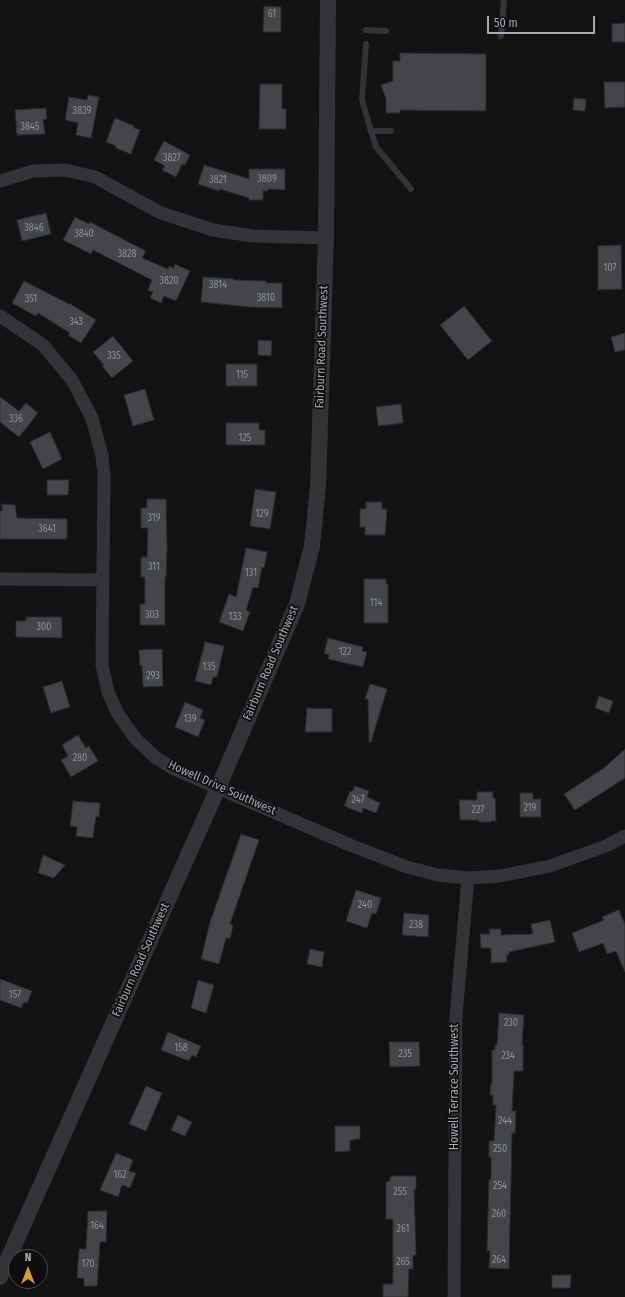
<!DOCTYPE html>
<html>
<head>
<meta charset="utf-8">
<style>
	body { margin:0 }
	#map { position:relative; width:625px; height:1297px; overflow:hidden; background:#121213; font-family:"Fira Sans Condensed",sans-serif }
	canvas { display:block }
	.north { position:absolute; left:8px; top:1249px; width:40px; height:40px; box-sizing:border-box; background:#0d0d0e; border:1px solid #4a4c50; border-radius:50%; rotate:0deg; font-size:11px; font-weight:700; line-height:16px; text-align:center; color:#a5aab2 }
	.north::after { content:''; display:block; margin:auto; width:14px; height:18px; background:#da9c43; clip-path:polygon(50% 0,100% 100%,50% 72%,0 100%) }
	.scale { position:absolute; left:487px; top:16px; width:108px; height:18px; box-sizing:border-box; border:2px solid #a5aab2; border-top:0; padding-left:5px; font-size:12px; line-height:14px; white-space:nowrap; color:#a5aab2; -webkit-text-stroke:3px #0d0d0e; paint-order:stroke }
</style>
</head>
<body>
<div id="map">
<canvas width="625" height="1297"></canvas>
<div class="north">N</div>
<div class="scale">50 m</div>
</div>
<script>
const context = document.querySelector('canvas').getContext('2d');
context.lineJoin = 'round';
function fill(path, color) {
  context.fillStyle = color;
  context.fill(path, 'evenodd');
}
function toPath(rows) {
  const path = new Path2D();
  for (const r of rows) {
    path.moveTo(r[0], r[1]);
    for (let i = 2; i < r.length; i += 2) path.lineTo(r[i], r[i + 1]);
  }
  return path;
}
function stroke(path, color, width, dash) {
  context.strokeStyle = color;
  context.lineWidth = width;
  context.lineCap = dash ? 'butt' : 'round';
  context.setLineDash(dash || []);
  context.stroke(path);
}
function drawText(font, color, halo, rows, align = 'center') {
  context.font = font + ' "Fira Sans Condensed",sans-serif';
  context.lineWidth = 3.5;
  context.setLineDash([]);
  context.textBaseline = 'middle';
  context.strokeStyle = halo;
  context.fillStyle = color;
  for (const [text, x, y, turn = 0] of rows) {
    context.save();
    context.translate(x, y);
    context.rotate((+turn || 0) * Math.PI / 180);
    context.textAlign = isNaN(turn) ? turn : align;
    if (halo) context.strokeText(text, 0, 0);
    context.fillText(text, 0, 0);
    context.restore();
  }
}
const building = toPath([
	[264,6,281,7,281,32,263,32,264,6],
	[625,23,625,42,612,42,612,24,625,23],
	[400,53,486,54,486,111,400,110,400,113,386,113,386,99,381,85,393,81,393,61,400,61,400,53],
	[604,82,625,82,625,107,605,108,604,82],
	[260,84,282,84,282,109,286,109,286,129,259,129,260,84],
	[88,95,99,97,91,138,76,135,78,123,65,120,69,97,87,100,88,95],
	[574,98,586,99,585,111,573,110,574,98],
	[46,108,47,119,43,120,45,134,17,135,15,110,46,108],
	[115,118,134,126,134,128,140,130,131,154,116,148,116,146,106,142,115,118],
	[164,141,190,155,185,165,182,164,176,177,162,170,165,166,154,160,164,141],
	[204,165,249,179,249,169,285,169,285,190,268,189,268,191,263,191,263,200,249,200,249,198,220,189,219,191,198,184,204,165],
	[46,213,51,234,22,241,17,220,46,213],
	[75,217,89,224,90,222,146,251,142,258,168,269,169,266,174,268,175,264,190,271,176,301,164,296,161,303,150,298,153,292,148,290,152,280,93,250,91,254,63,240,75,217],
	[621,245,622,289,598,290,598,246,621,245],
	[203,277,234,279,234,280,266,281,266,283,282,283,282,308,250,307,201,302,203,277],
	[24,281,69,304,69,303,96,320,81,343,68,335,70,333,38,313,36,316,12,303,24,281],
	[464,306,492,341,468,360,440,325,464,306],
	[625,333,625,350,615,352,611,337,625,333],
	[113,336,133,361,112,378,102,366,104,365,93,352,113,336],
	[258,340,272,341,271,356,258,355,258,340],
	[226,364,257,364,257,386,226,386,226,364],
	[145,389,154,420,133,426,124,395,145,389],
	[0,397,19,411,26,403,38,413,19,437,0,422,0,397],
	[401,404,403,423,378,426,376,407,401,404],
	[226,423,259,423,259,430,265,430,265,445,226,445,226,423],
	[50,432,62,459,43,469,30,442,50,432],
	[47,480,69,480,68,495,47,495,47,480],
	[255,489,276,492,270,529,250,526,255,489],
	[147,499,166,499,167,548,166,577,165,577,165,625,140,625,140,604,145,604,145,577,141,577,141,557,147,557,148,528,141,528,141,508,147,508,147,499],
	[366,502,382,502,382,509,387,509,385,535,365,535,365,527,360,527,360,509,366,509,366,502],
	[2,504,15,505,17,518,67,519,67,539,0,539,0,511,2,511,2,504],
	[246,548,267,552,264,568,262,567,258,588,253,587,246,610,250,612,243,631,219,622,229,594,236,597,246,548],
	[364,579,386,579,386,584,388,584,388,623,364,623,364,579],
	[26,617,62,617,62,638,16,637,16,621,26,621,26,617],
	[328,638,363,647,362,651,367,652,363,667,328,659,329,655,324,653,328,638],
	[205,642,224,646,217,677,213,677,211,685,195,681,205,642],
	[162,649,163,686,143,687,142,665,140,666,139,650,162,649],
	[62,681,70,707,51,713,43,687,62,681],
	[370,684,387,689,371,742,369,742,368,699,365,699,370,684],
	[599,696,613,701,609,713,595,708,599,696],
	[185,702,203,710,200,718,205,720,198,737,175,727,185,702],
	[307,708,332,709,332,732,305,732,307,708],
	[78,735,86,748,89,746,98,761,71,777,61,760,68,756,62,745,78,735],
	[625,749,625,778,575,810,564,794,604,768,625,749],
	[355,786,369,791,367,797,380,803,376,813,363,808,362,813,344,806,350,791,352,792,355,786],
	[477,792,493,792,493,798,495,798,496,821,491,821,491,822,479,822,479,820,460,820,459,800,477,800,477,792],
	[520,793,533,793,533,799,541,799,541,817,520,817,520,793],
	[73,801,100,803,99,817,96,816,93,838,76,836,77,827,70,826,73,801],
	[241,834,259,840,230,924,233,925,230,939,226,938,219,964,201,959,210,922,241,834],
	[43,855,65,865,54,878,38,873,43,855],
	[356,890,381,898,376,914,372,913,367,928,346,921,356,890],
	[619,910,625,924,625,972,616,951,607,954,603,943,579,952,572,933,604,920,602,917,619,910],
	[404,913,429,915,428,937,402,935,404,913],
	[550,920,555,942,509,952,509,955,506,955,507,962,491,963,491,948,481,948,480,934,490,934,489,929,501,929,501,935,533,934,531,924,550,920],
	[310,949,324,952,322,967,307,964,310,949],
	[0,979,32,991,27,1003,24,1002,21,1008,0,1000,0,979],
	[198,980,214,985,206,1013,191,1008,198,980],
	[499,1013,524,1015,522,1045,523,1045,523,1071,514,1071,514,1072,512,1111,516,1111,515,1133,512,1133,509,1269,489,1268,490,1251,487,1251,489,1180,491,1180,491,1157,489,1157,489,1141,494,1141,496,1105,493,1105,493,1095,490,1095,491,1083,492,1083,492,1050,495,1050,495,1045,497,1045,499,1013],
	[168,1032,201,1046,196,1057,192,1055,189,1061,161,1050,168,1032],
	[389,1042,419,1042,420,1066,390,1067,389,1042],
	[146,1086,162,1093,146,1131,129,1124,146,1086],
	[178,1115,192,1122,185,1136,171,1130,178,1115],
	[335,1126,360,1126,360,1139,354,1139,354,1140,350,1140,350,1151,335,1152,335,1126],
	[116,1153,133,1160,129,1171,136,1173,130,1188,122,1185,118,1197,100,1190,116,1153],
	[392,1176,416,1176,416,1189,414,1189,416,1255,413,1255,413,1269,409,1269,408,1297,383,1297,383,1284,393,1284,393,1219,386,1219,386,1182,390,1181,390,1177,392,1177,392,1176],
	[88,1211,107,1211,106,1242,100,1242,97,1286,84,1286,84,1278,77,1278,79,1249,86,1249,88,1211],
	[552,1275,571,1275,570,1288,552,1288,552,1275]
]);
fill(building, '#444548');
stroke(building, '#2c2c2f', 1);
stroke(toPath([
	[366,30,386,31],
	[501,36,504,0],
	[366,44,362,100,371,131,376,147,411,189],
	[371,131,391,131]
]), '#333437', 6);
stroke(toPath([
	[0,181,33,171,65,170,95,177,161,213,213,230,253,236,326,238],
	[0,316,43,345,72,380,92,418,102,456,104,475,102,665,108,692,118,714,135,738,155,757,174,769,350,845,407,867,438,875,468,878,500,876,550,866,606,846,625,836],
	[0,579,102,580],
	[454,1297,456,1016,468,878]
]), '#333437', 13);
stroke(toPath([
	[0,1277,218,788,297,604,312,546,318,486,326,238,328,0]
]), '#333437', 16);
drawText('10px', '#8d9198', null, [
	["61",272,14],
	["3839",82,111],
	["3845",30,127],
	["3827",172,158],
	["3809",267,179],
	["3821",218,180],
	["3846",34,228],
	["3840",84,234],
	["3828",127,254],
	["107",610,268],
	["3820",169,281],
	["3814",218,285],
	["3810",266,298],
	["351",31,299],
	["343",76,322],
	["335",114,356],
	["115",242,375],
	["336",16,419],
	["125",245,438],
	["129",262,514],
	["319",154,518],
	["3641",47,529],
	["311",154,567],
	["131",251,573],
	["114",376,603],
	["303",152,615],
	["133",235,617],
	["300",44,627],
	["122",345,652],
	["135",209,667],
	["293",153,676],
	["139",190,719],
	["280",80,758],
	["247",358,800],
	["219",530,808],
	["227",478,810],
	["240",365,905],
	["238",416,925],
	["157",15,995],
	["230",511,1023],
	["158",181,1048],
	["235",405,1054],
	["234",508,1056],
	["244",505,1121],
	["250",500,1149],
	["162",120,1175],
	["254",500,1186],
	["255",400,1192],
	["260",499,1214],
	["164",97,1226],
	["261",403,1229],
	["264",499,1260],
	["265",403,1262],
	["170",88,1264]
]);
drawText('12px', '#a5aab2', '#0d0d0e', [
	["Fairburn Road Southwest",322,347,-88],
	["Fairburn Road Southwest",271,663,-67],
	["Howell Drive Southwest",222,788,24],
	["Fairburn Road Southwest",141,960,-66],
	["Howell Terrace Southwest",455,1087,-90]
]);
</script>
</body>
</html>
